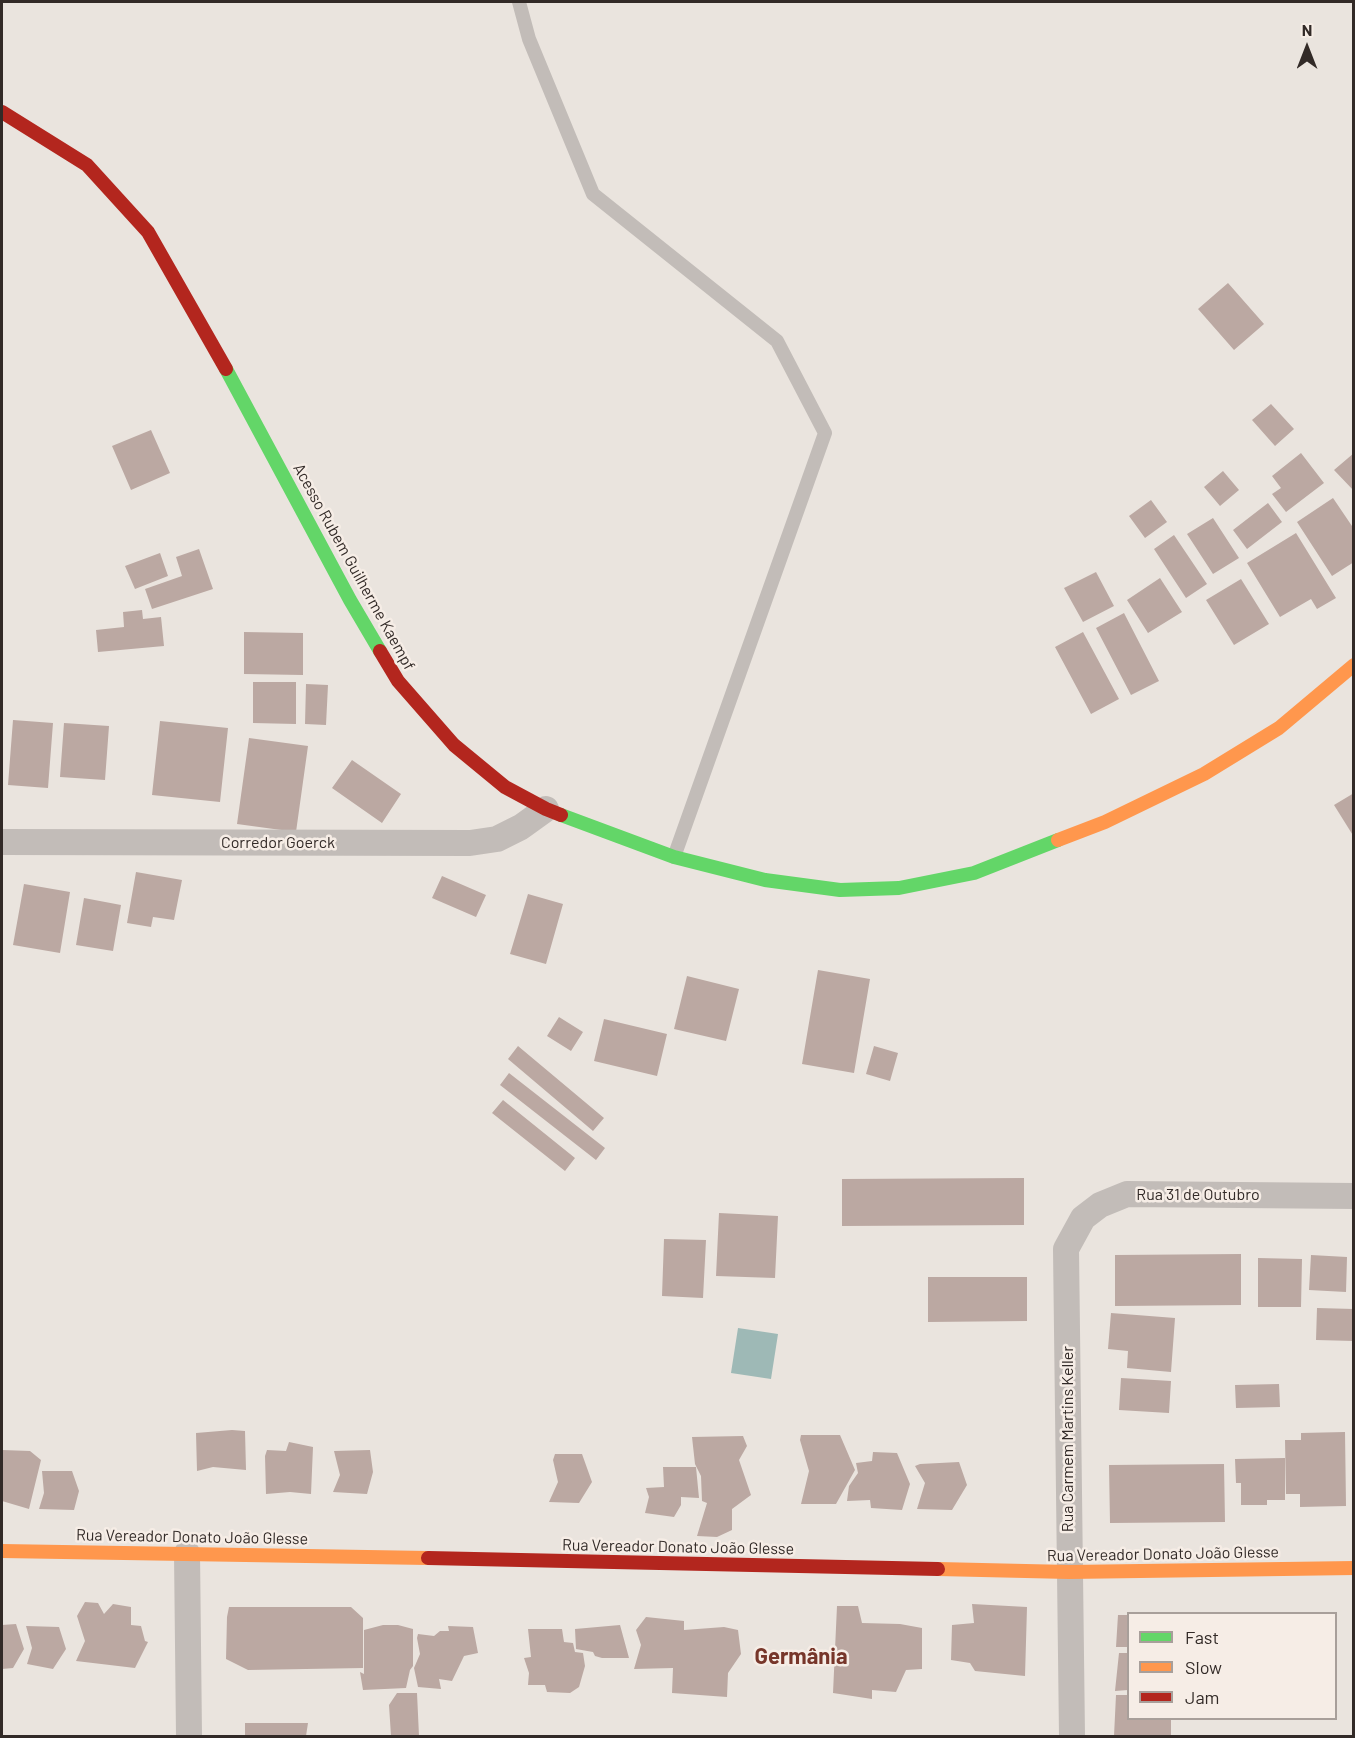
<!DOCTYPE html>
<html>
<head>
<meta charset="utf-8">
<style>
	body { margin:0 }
	#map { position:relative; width:1355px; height:1738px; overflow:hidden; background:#eae4de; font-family:Barlow,sans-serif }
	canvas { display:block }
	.frame { position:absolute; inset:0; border:3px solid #322a27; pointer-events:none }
	.legend { position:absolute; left:1127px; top:1612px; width:210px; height:108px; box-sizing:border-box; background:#f6ede6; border:2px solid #a89f9a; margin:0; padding:8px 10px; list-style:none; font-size:18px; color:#322a27 }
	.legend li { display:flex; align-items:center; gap:12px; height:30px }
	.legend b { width:30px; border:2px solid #a89f9a }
	.north { position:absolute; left:1277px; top:18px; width:60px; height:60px; -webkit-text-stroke:4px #f6ede6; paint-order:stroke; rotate:0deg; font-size:16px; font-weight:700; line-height:24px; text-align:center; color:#322a27 }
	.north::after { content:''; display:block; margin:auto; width:21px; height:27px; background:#322a27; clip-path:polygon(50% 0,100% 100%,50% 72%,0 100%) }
</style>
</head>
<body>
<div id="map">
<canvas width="1355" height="1738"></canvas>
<div class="frame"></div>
<ul class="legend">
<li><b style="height:8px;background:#63d668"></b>Fast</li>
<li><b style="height:8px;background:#ff974d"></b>Slow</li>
<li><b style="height:8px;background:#b3261e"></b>Jam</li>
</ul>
<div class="north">N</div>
</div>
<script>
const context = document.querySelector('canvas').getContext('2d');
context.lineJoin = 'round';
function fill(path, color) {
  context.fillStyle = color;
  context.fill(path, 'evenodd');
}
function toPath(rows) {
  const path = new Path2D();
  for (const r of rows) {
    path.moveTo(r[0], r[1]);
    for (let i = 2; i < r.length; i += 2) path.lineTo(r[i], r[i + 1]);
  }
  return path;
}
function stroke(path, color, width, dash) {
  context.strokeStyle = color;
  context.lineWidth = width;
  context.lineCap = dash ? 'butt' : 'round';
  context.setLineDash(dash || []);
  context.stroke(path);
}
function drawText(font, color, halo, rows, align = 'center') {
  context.font = font + ' Barlow,sans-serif';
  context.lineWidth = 5;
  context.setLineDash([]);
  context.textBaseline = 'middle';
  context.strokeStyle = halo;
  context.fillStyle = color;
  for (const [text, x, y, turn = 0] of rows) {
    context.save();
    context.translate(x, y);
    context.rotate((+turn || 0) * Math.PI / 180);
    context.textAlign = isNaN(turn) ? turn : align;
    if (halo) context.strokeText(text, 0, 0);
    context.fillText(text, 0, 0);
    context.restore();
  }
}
fill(toPath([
	[738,1328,778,1334,771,1379,731,1373]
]), '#9eb9b6');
fill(toPath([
	[1228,283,1264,324,1234,350,1198,309],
	[1271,404,1294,429,1275,446,1252,420],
	[151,430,170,473,131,490,112,446],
	[1301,453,1324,483,1286,512,1272,494,1281,488,1272,476],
	[1354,453,1354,491,1334,470],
	[1223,471,1239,490,1220,506,1204,487],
	[1333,498,1354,529,1354,562,1332,576,1297,522],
	[1151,500,1167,522,1145,538,1129,516],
	[1268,503,1282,522,1247,549,1233,530],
	[1213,518,1239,558,1213,574,1187,534],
	[1296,533,1336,598,1317,609,1311,599,1280,617,1247,563],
	[1174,535,1207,584,1186,598,1154,549],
	[199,549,213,589,152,609,145,589,182,576,176,557],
	[160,553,168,576,135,589,125,566],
	[1096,572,1114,606,1083,622,1064,588],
	[1160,578,1182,612,1148,633,1127,600],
	[1241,579,1269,624,1234,645,1206,600],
	[142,610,143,619,161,617,164,646,98,652,96,630,124,627,123,612],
	[1124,613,1159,681,1131,695,1096,628],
	[244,632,303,633,303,675,244,674],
	[1083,632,1119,699,1091,714,1055,647],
	[253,682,296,682,296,724,253,723],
	[306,684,328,685,326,725,305,724],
	[13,720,53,723,48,788,8,785],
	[160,721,228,728,220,802,152,795],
	[64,723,109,726,105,780,60,777],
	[249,738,308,746,296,832,237,824],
	[352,760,401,794,382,823,332,788],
	[1354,793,1354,837,1334,805],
	[136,872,182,880,174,920,153,917,151,927,127,923],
	[442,876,486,895,476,917,432,898],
	[24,884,70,892,60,953,13,945],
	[528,894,563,904,546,964,510,954],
	[84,898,121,905,113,951,76,945],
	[818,970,870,979,854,1073,802,1064],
	[687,976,739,989,726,1041,674,1029],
	[559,1017,583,1032,571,1051,547,1036],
	[604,1019,667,1034,657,1076,594,1061],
	[518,1046,604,1118,593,1131,508,1059],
	[874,1046,898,1053,890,1081,866,1074],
	[509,1073,605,1148,596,1160,500,1085],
	[503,1100,575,1158,565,1171,492,1113],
	[1024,1178,1024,1225,842,1226,842,1179],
	[719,1213,778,1216,775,1278,716,1276],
	[664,1239,706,1240,703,1298,662,1296],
	[1241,1254,1241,1305,1115,1306,1115,1255],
	[1311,1255,1347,1257,1346,1292,1309,1290],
	[1258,1258,1302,1259,1301,1307,1258,1307],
	[928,1277,1027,1277,1027,1321,928,1322],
	[1317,1308,1354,1309,1354,1341,1316,1340],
	[1111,1313,1175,1318,1171,1372,1127,1368,1128,1351,1108,1349],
	[1121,1378,1171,1381,1169,1413,1119,1410],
	[1279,1384,1280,1407,1236,1408,1235,1385],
	[232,1430,245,1431,246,1470,213,1467,197,1471,196,1433],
	[1345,1432,1346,1506,1300,1507,1300,1494,1286,1494,1285,1440,1301,1440,1301,1433],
	[801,1435,840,1435,855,1470,836,1504,801,1504,809,1471,800,1440],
	[743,1436,747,1446,739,1460,751,1495,732,1509,732,1530,717,1537,697,1536,707,1503,702,1501,701,1476,695,1464,692,1437],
	[289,1442,313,1447,311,1494,290,1492,266,1494,265,1456,267,1450,286,1451],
	[2,1450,30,1451,41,1460,29,1509,2,1501],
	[370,1450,373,1472,367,1494,333,1492,340,1475,334,1451],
	[873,1452,897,1453,910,1484,902,1510,871,1508,870,1500,847,1501,849,1486,858,1473,856,1463,872,1461],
	[555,1454,582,1454,592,1482,579,1503,549,1502,558,1482,553,1460],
	[1285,1458,1285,1500,1267,1500,1267,1505,1241,1505,1241,1483,1236,1483,1235,1459],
	[959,1462,967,1485,952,1510,917,1509,925,1483,915,1466,920,1464],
	[1224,1464,1225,1522,1110,1523,1109,1465],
	[663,1467,696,1467,699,1498,681,1497,681,1505,674,1517,645,1513,649,1497,646,1488,664,1487],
	[42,1471,72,1471,79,1491,74,1510,39,1509,44,1493],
	[85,1602,98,1603,104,1614,113,1604,131,1607,131,1625,141,1626,145,1641,148,1642,135,1668,76,1661,85,1641,77,1616],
	[972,1604,1027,1607,1025,1676,975,1671,970,1663,951,1660,952,1625,974,1623],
	[837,1606,858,1606,862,1623,900,1624,922,1628,922,1669,906,1670,896,1692,872,1690,872,1699,833,1693],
	[229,1607,351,1607,363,1618,363,1668,248,1670,226,1659,227,1617],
	[1118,1615,1128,1615,1128,1647,1116,1647],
	[646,1617,684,1621,684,1630,724,1627,738,1630,741,1654,728,1673,727,1697,672,1693,673,1668,634,1669,641,1645,636,1630],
	[16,1624,24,1649,13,1668,2,1669,2,1625],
	[383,1625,398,1625,413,1629,413,1666,410,1670,406,1688,363,1690,360,1672,364,1674,364,1630],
	[620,1625,629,1658,602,1658,595,1656,593,1652,576,1649,575,1629],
	[26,1626,59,1627,66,1649,53,1669,27,1664,32,1648],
	[448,1626,473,1627,478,1653,464,1656,452,1681,439,1679,441,1689,418,1687,414,1668,420,1654,417,1638,418,1634,434,1636,440,1631,449,1631],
	[528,1629,562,1629,564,1642,573,1643,575,1652,583,1653,585,1666,579,1687,570,1693,547,1692,545,1685,528,1685,529,1673,524,1658,531,1657],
	[1119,1653,1128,1653,1128,1690,1115,1691],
	[397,1693,417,1693,419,1736,391,1736,389,1705],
	[1116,1695,1128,1695,1128,1718,1171,1718,1171,1736,1114,1736],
	[245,1723,308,1723,306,1736,245,1736]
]), '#bba8a2');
stroke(toPath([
	[519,2,529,39,593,194,777,341,825,433,674,857]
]), '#c2bcb8', 14);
stroke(toPath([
	[2,842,470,843,497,839,521,827,546,809],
	[187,1553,189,1736],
	[1072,1736,1066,1249,1083,1218,1100,1205,1127,1194,1354,1196]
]), '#c2bcb8', 26);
stroke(toPath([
	[226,369,350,600,380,651],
	[561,815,674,857,765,880,840,890,899,888,974,873,1058,840]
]), '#63d668', 14);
stroke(toPath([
	[1058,840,1105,822,1204,774,1279,728,1354,665],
	[2,1551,428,1558],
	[938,1569,1069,1572,1354,1568]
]), '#ff974d', 14);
stroke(toPath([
	[2,112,87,165,148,232,226,369],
	[380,651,398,681,454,745,505,787,546,809,561,815],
	[428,1558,938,1569]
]), '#b3261e', 14);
drawText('16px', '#322a27', '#f6ede6', [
	["Acesso Rubem Guilherme Kaempf",354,567,61],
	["Corredor Goerck",278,843],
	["Rua 31 de Outubro",1198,1195],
	["Rua Carmem Martins Keller",1068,1439,-90],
	["Rua Vereador Donato João Glesse",192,1537,1],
	["Rua Vereador Donato João Glesse",678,1547,1],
	["Rua Vereador Donato João Glesse",1163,1554,-1]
]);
drawText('bold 22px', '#77362a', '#f6ede6', [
	["Germânia",801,1657]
]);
</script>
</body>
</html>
